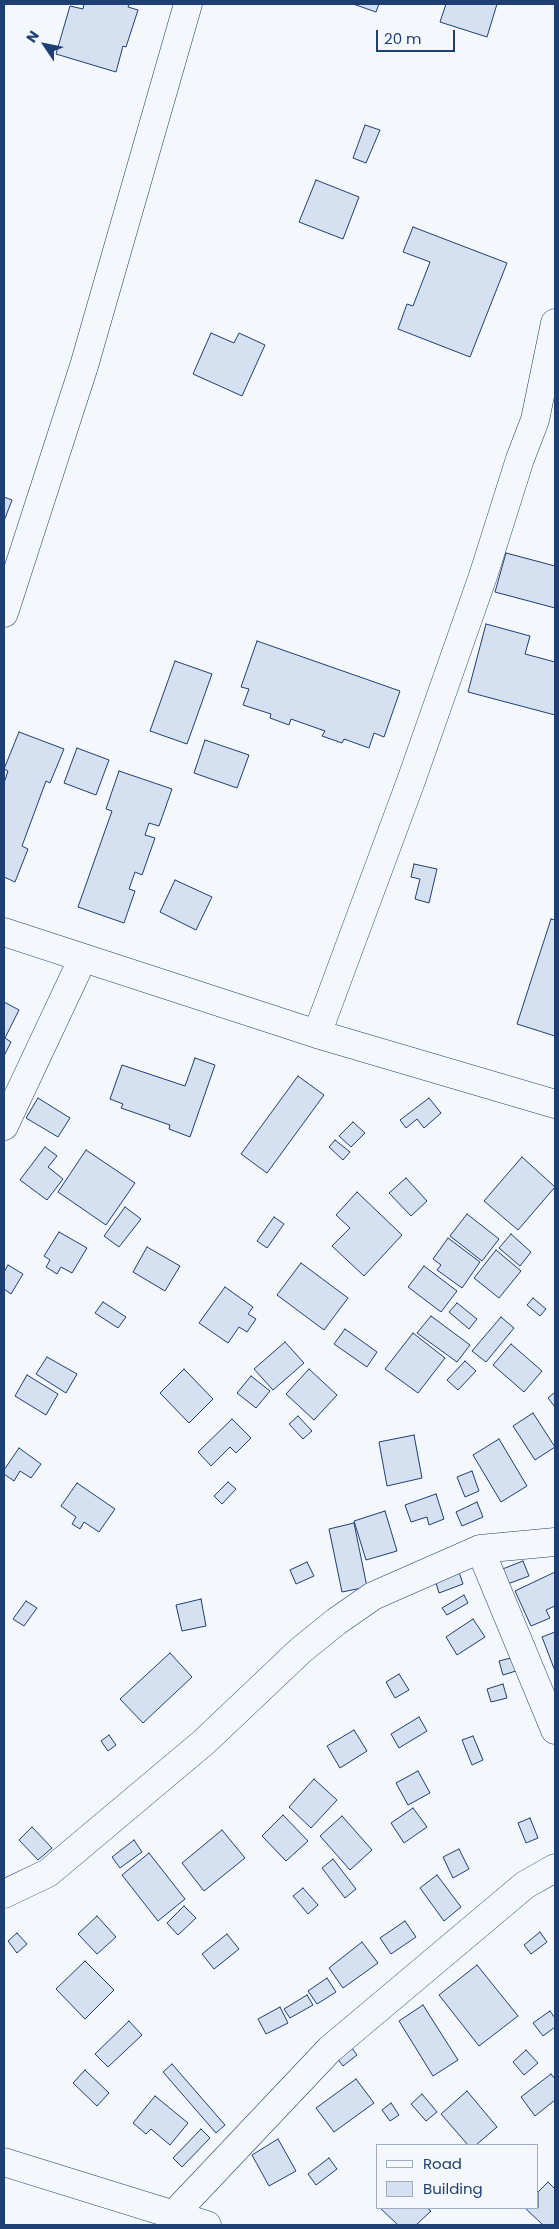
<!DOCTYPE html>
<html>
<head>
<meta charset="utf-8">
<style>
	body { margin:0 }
	#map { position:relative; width:559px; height:2229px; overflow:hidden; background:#f4f7fb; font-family:Poppins,sans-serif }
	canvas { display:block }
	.frame { position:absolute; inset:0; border:5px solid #1d3f73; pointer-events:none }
	.legend { position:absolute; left:376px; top:2144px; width:162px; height:65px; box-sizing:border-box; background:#f4f7fb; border:1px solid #9eadc5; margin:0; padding:6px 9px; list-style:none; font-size:15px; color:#1d3f73 }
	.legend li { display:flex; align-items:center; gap:10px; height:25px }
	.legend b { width:25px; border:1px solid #9eadc5 }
	.north { position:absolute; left:20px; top:20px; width:50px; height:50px; -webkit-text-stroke:4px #f4f7fb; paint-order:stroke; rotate:304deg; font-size:14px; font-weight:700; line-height:20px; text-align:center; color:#1d3f73 }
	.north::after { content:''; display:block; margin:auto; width:18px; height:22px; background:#1d3f73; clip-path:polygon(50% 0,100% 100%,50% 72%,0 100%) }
	.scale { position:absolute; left:376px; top:30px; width:79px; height:22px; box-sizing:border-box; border:2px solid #1d3f73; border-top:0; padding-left:6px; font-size:15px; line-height:18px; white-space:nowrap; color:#1d3f73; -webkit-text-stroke:4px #f4f7fb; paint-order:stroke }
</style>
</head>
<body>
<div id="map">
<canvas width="559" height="2229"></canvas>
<div class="frame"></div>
<ul class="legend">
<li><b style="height:6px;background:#f4f7fb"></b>Road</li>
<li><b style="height:14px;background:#d5e0f0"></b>Building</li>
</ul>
<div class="north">N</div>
<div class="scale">20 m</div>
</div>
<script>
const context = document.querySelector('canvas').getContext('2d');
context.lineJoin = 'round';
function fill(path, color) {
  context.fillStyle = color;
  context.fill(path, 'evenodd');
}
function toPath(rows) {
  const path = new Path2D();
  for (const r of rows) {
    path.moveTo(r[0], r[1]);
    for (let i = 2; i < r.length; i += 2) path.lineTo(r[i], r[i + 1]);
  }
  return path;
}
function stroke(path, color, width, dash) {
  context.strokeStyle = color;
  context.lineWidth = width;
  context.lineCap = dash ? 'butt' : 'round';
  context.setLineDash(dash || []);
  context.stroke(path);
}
const building = toPath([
	[84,4,129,4,128,7,138,10,126,47,123,46,116,72,56,54,70,6,83,9,84,4],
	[353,4,379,4,376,12,353,4],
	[446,4,497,4,487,37,440,22,446,4],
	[365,125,380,130,366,163,353,158,365,125],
	[316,180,359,197,343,239,299,222,316,180],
	[413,227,507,263,470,357,398,329,407,304,413,306,430,262,403,252,413,227],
	[211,333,234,343,239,333,265,345,242,396,193,374,211,333],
	[4,497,12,500,4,521,4,497],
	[506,553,555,566,555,608,495,592,506,553],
	[486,624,530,636,525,654,555,662,555,715,468,692,486,624],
	[257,641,400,691,384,737,374,733,369,748,344,739,342,743,322,736,325,731,291,719,289,725,270,718,271,714,243,705,249,689,241,687,257,641],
	[175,661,212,674,187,744,150,731,175,661],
	[19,732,64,749,50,783,46,781,22,846,28,849,15,882,4,877,4,783,8,771,4,769,19,732],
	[205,740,249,755,237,788,194,773,205,740],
	[77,748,109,760,96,795,64,783,77,748],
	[119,771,172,789,159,826,149,823,145,835,155,838,142,875,135,872,129,889,135,891,124,923,78,907,112,811,106,809,119,771],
	[414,864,437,869,429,903,415,899,420,879,411,877,414,864],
	[175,880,212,897,196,930,160,912,175,880],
	[551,919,555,920,555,1036,517,1024,551,919],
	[4,1002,19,1010,5,1038,11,1042,4,1056,4,1002],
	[195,1058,215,1065,190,1137,169,1129,170,1125,121,1108,123,1104,110,1099,122,1065,185,1086,195,1058],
	[298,1076,324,1095,267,1173,241,1154,298,1076],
	[38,1098,70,1118,58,1137,26,1118,38,1098],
	[429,1098,441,1113,424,1128,417,1119,406,1128,400,1120,429,1098],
	[353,1122,365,1133,351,1147,339,1136,353,1122],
	[335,1140,350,1152,343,1160,329,1147,335,1140],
	[45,1147,57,1156,48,1167,63,1179,47,1200,20,1180,45,1147],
	[86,1150,135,1183,106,1225,58,1192,86,1150],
	[522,1157,555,1187,518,1230,484,1201,522,1157],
	[406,1178,427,1201,411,1216,389,1193,406,1178],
	[357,1192,402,1235,364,1276,332,1246,350,1228,336,1215,357,1192],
	[125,1207,141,1219,119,1247,104,1236,125,1207],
	[467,1214,499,1239,482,1261,450,1236,467,1214],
	[274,1217,284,1224,267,1248,257,1241,274,1217],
	[59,1232,87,1248,72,1273,61,1267,57,1274,46,1267,50,1260,44,1256,59,1232],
	[511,1234,531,1252,520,1266,499,1248,511,1234],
	[448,1238,480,1262,462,1288,437,1270,441,1265,433,1259,448,1238],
	[147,1247,180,1266,165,1291,133,1272,147,1247],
	[496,1250,521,1271,499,1298,474,1278,496,1250],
	[301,1263,348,1298,324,1330,277,1295,301,1263],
	[8,1265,23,1274,11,1294,4,1289,4,1272,8,1265],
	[424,1266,457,1291,441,1312,408,1287,424,1266],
	[225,1287,253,1307,248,1314,256,1319,247,1332,239,1327,228,1343,199,1323,225,1287],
	[533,1298,546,1309,540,1316,527,1305,533,1298],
	[103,1302,126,1317,118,1328,95,1313,103,1302],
	[457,1303,477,1319,469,1329,449,1312,457,1303],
	[431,1316,470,1345,457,1362,417,1333,431,1316],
	[501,1317,514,1328,486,1362,472,1351,501,1317],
	[345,1329,377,1352,367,1367,334,1344,345,1329],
	[413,1333,445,1358,418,1393,385,1369,413,1333],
	[285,1342,304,1363,273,1390,254,1369,285,1342],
	[511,1344,542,1371,524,1392,493,1365,511,1344],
	[47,1357,77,1374,66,1393,36,1374,47,1357],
	[465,1361,476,1371,458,1390,447,1380,465,1361],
	[184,1369,213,1399,189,1423,160,1393,184,1369],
	[309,1369,337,1395,314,1420,286,1394,309,1369],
	[27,1375,58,1394,46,1415,15,1396,27,1375],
	[251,1376,270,1391,256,1408,237,1393,251,1376],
	[555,1392,555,1407,548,1398,555,1392],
	[533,1413,555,1447,535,1460,513,1426,533,1413],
	[298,1416,312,1431,303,1439,289,1424,298,1416],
	[232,1419,251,1438,236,1453,230,1447,211,1466,198,1452,232,1419],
	[414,1435,422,1478,387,1486,379,1442,414,1435],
	[499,1439,527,1486,501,1502,473,1455,499,1439],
	[19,1448,41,1464,31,1478,20,1471,14,1481,4,1474,4,1470,19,1448],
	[472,1471,479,1491,465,1497,457,1477,472,1471],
	[228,1482,236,1489,222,1504,214,1496,228,1482],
	[77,1483,115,1509,99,1532,84,1522,80,1529,72,1524,76,1517,61,1506,77,1483],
	[436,1494,444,1519,429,1525,427,1517,411,1522,405,1505,436,1494],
	[477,1502,483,1517,462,1526,456,1512,477,1502],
	[385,1511,397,1551,366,1560,354,1521,385,1511],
	[354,1523,367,1587,342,1592,329,1529,354,1523],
	[523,1561,529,1576,505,1585,500,1570,523,1561],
	[307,1562,314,1576,296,1584,290,1570,307,1562],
	[459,1572,463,1584,439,1593,435,1580,459,1572],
	[555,1572,555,1606,546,1610,550,1618,531,1626,515,1591,555,1572],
	[464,1595,468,1603,447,1615,442,1608,464,1595],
	[201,1599,206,1626,182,1631,176,1605,201,1599],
	[26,1601,37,1608,24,1626,13,1619,26,1601],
	[473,1619,485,1637,457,1655,446,1637,473,1619],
	[555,1632,555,1671,542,1637,555,1632],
	[170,1653,192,1677,143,1723,120,1699,170,1653],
	[515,1657,519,1670,503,1675,499,1661,515,1657],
	[399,1674,409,1690,395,1698,386,1682,399,1674],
	[503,1684,507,1698,491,1702,487,1689,503,1684],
	[419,1717,427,1731,399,1748,391,1734,419,1717],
	[354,1730,367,1751,340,1768,327,1746,354,1730],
	[109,1735,116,1745,108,1751,101,1741,109,1735],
	[473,1736,483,1760,472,1765,462,1740,473,1736],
	[418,1771,430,1793,408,1805,396,1783,418,1771],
	[314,1779,337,1800,311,1828,289,1807,314,1779],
	[413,1808,427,1827,404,1843,391,1823,413,1808],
	[283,1815,308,1841,286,1861,262,1836,283,1815],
	[342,1816,372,1850,350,1870,320,1836,342,1816],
	[530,1818,538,1838,526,1843,518,1823,530,1818],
	[32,1827,52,1848,38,1860,19,1840,32,1827],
	[222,1830,245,1858,204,1891,182,1863,222,1830],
	[134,1840,142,1852,120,1868,112,1857,134,1840],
	[459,1849,469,1869,453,1878,443,1857,459,1849],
	[149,1853,185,1899,158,1921,122,1875,149,1853],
	[333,1859,356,1889,345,1898,322,1868,333,1859],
	[437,1875,461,1907,444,1921,420,1888,437,1875],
	[303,1888,318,1905,308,1914,293,1896,303,1888],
	[184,1906,196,1918,178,1935,167,1923,184,1906],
	[97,1916,116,1937,97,1954,78,1934,97,1916],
	[405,1921,416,1937,391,1954,380,1938,405,1921],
	[540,1932,547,1942,531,1954,524,1945,540,1932],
	[17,1933,27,1944,17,1953,8,1941,17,1933],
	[227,1934,239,1949,214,1969,202,1954,227,1934],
	[362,1942,378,1963,343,1988,329,1968,362,1942],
	[85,1961,114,1990,85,2019,56,1989,85,1961],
	[477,1965,518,2016,479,2046,439,1995,477,1965],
	[327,1978,336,1992,317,2004,308,1991,327,1978],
	[307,1995,313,2005,290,2018,284,2009,307,1995],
	[423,2005,458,2060,433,2076,399,2021,423,2005],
	[280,2007,288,2023,266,2034,258,2019,280,2007],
	[550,2011,555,2018,555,2027,543,2036,533,2023,550,2011],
	[129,2021,142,2035,108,2067,95,2054,129,2021],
	[348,2043,357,2055,343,2066,334,2054,348,2043],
	[526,2050,538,2063,524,2075,513,2062,526,2050],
	[172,2064,225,2125,216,2133,163,2072,172,2064],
	[85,2070,109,2093,97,2106,73,2083,85,2070],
	[551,2074,555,2079,555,2100,535,2116,521,2097,551,2074],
	[356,2079,374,2103,334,2132,316,2108,356,2079],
	[467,2091,497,2127,476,2145,468,2145,441,2114,467,2091],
	[422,2094,437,2112,426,2121,411,2104,422,2094],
	[155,2096,188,2123,170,2145,151,2129,146,2134,133,2123,155,2096],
	[391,2103,399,2115,390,2121,382,2110,391,2103],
	[201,2129,210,2138,182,2167,173,2158,201,2129],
	[278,2139,296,2171,269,2186,252,2155,278,2139],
	[329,2158,337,2169,316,2185,308,2174,329,2158],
	[548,2182,555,2189,555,2225,543,2225,525,2208,538,2208,538,2192,548,2182],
	[380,2208,427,2208,431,2211,416,2225,398,2225,380,2208]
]);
fill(building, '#d5e0f0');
stroke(building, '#1d3f73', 1);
const minor = toPath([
	[4,613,84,366,188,4],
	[4,932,317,1034,555,1104],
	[317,1034,411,781,483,576,520,459,535,420,555,323],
	[4,1126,83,958],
	[480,1549,555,1730],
	[4,1894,48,1873,204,1742,301,1650,337,1621,373,1596,480,1549,555,1542],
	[4,2162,207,2225],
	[173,2215,330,2049,525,1885,555,1868]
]);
stroke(minor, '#1d3f73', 29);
stroke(minor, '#f4f7fb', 28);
</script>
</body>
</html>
